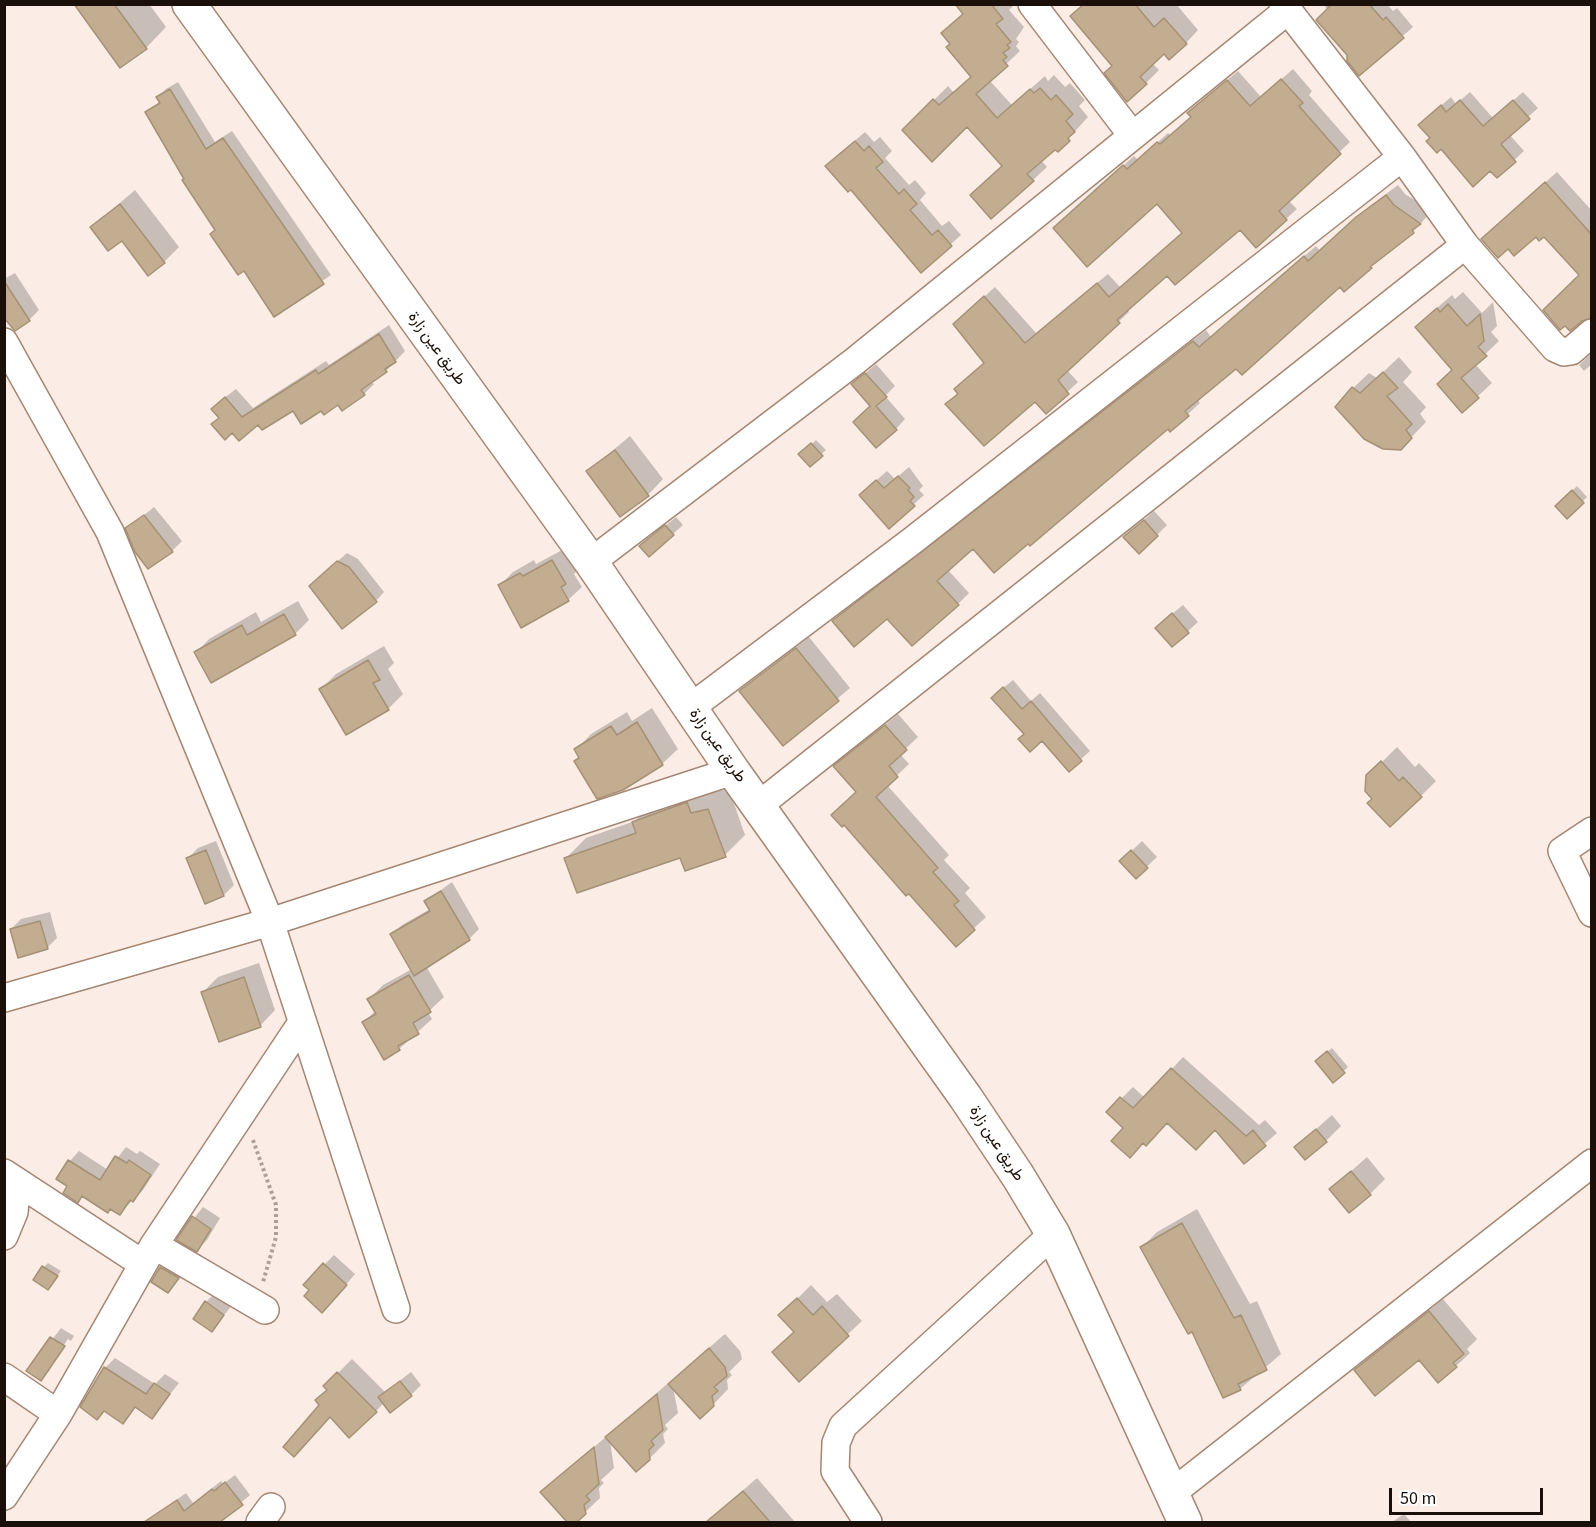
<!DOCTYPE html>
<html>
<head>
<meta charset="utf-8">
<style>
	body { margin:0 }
	#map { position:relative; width:1596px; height:1527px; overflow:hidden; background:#fbede5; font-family:"Source Sans 3",sans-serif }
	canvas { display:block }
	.frame { position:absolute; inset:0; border:6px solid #1b1009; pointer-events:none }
	.scale { position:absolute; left:1389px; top:1488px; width:154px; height:27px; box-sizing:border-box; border:3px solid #1b1009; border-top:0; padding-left:8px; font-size:18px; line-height:21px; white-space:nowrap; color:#1b1009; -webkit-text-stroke:4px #fff; paint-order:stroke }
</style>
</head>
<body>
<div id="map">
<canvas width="1596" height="1527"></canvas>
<div class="frame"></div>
<div class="scale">50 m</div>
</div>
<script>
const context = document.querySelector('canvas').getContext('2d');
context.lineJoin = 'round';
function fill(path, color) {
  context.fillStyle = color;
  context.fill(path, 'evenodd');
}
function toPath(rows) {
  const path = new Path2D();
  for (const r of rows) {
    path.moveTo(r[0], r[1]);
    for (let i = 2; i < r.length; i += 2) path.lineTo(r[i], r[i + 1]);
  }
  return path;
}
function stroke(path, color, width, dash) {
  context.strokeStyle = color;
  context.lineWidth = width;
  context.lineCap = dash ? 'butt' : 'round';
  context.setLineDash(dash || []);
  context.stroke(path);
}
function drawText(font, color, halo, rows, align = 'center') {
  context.font = font + ' "Source Sans 3",Vazirmatn,sans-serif';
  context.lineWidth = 5;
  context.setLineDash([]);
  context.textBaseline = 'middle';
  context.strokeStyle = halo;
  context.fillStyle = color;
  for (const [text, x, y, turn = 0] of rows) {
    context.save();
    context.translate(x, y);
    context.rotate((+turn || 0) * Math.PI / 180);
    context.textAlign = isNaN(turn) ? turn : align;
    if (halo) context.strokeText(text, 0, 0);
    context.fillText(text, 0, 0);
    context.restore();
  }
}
fill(toPath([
	[76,4,149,4,166,27,146,48],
	[975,4,1015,4,1009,10,1024,27,1016,39,1019,42,1016,46,1020,51,989,80,1012,105,1045,76,1048,81,1054,75,1065,87,1070,83,1085,100,1079,106,1088,117,1058,150,1055,147,1041,160,1047,167,1033,180,972,195,1003,165,968,125,904,130,948,86,954,93,973,76,951,43],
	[1084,4,1176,4,1198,30,1186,43,1164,52,1152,63,1159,70,1146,83,1114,65],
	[1324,4,1387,4,1393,11,1397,8,1413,27,1359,74],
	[1293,69,1312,91,1309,95,1350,142,1288,200,1297,209,1286,219,1256,246,1240,228,1167,274,1127,309,1129,312,1067,370,1078,382,1046,412,1035,400,947,404,986,362,965,314,995,287,1036,333,1108,274,1120,287,1184,232,1157,202,1065,218,1134,156,1138,160,1168,133,1171,135,1193,117,1200,103,1238,71,1261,97],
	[178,82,215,142,232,131,331,275,274,315,217,229,147,113,160,101,158,97,166,89],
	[1470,92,1493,118,1523,92,1538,108,1509,134,1524,151,1497,176,1491,169,1432,138,1429,116,1451,97,1456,104],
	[865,132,874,142,880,137,892,151,885,158,909,185,915,180,926,193,920,200,942,226,949,221,961,235,921,271,837,156],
	[1557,172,1592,211,1592,316,1581,275,1544,235,1494,228],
	[1398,185,1405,194,1432,211,1413,232,1370,267,1341,285,1236,367,1197,399,1200,403,1188,414,1170,429,1169,427,1028,542,973,546,948,570,969,593,958,604,887,617,834,621,1206,330,1211,337,1316,246,1320,251,1370,206],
	[135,190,179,247,164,262,122,238,92,227],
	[15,273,39,310,29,320,4,314,4,279],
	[1463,292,1482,313,1493,302,1497,326,1491,332,1499,341,1475,364,1492,383,1462,411,1453,369,1431,313,1452,295,1455,299],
	[389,325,405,351,386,371,371,381,374,384,364,394,322,409,293,409,258,422,220,417,223,399,236,389,253,408,326,361,329,365],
	[1592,353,1592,364,1584,371,1579,365],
	[1399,357,1412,372,1403,382,1426,407,1420,414,1426,422,1401,448,1353,388,1369,373,1377,378],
	[876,364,895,386,885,396,905,419,896,429,853,384],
	[630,436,663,479,648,495,588,471],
	[816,440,826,450,810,465,805,450],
	[909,467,923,486,919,490,924,495,889,527,871,485,887,471,895,479],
	[1577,486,1587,497,1567,517,1557,506],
	[154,507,182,541,172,551,127,529],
	[1154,511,1167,525,1157,535,1125,537],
	[676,517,683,525,673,534,641,546],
	[566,548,578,570,574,574,582,587,568,600,500,585,513,572,534,560,536,564],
	[347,553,358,559,384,592,376,601,320,577],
	[298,601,309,620,295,634,212,681,196,653,209,639,256,612,261,622],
	[1183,605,1198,622,1173,645,1167,618],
	[809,637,850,688,784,744,741,691],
	[384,646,394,663,388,669,403,694,388,709,321,689,336,674],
	[1013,680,1031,701,1040,693,1090,751,1069,770,1002,689],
	[652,708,678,749,662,764,580,757,576,750,591,734,627,712,632,721],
	[898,714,918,737,900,754,909,764,887,785,949,855,944,860,970,888,965,893,986,917,956,945,858,791,835,766],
	[1397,747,1415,767,1419,763,1436,781,1421,796,1368,776],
	[708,783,711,793,729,789,745,835,725,855,566,858,586,838,635,821,654,802],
	[216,841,234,885,224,895,206,902,188,858,198,848],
	[1142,841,1157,857,1136,877,1121,861],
	[452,882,479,929,469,939,426,966,444,997,428,1012,432,1019,399,1049,364,1022,376,1010,369,999,383,985,412,969,392,935,402,925,430,909,426,901],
	[50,912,57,938,47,948,11,929,21,919],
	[259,963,275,1010,260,1026,203,992,218,977],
	[1332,1048,1348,1067,1333,1081,1322,1056],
	[1183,1057,1259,1125,1265,1120,1277,1133,1244,1162,1215,1128,1167,1121,1125,1128,1108,1112,1133,1087,1145,1098],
	[1332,1115,1341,1126,1326,1141,1296,1147],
	[126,1147,137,1154,140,1151,160,1164,143,1190,120,1213,83,1195,78,1201,69,1186,70,1161,79,1151,108,1170],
	[1367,1157,1385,1179,1370,1194,1331,1189],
	[203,1207,220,1218,207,1240,197,1250,178,1239],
	[1197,1209,1250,1304,1257,1301,1281,1354,1240,1389,1192,1330,1142,1247,1157,1232],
	[334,1255,355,1274,332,1301,324,1265],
	[171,1258,188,1268,168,1291,153,1281],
	[48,1263,61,1271,48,1288,44,1267],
	[811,1285,827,1302,837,1294,862,1321,799,1380,794,1302],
	[216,1292,233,1304,212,1330,206,1302],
	[1443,1299,1477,1339,1467,1349,1470,1353,1456,1366,1419,1357,1356,1370],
	[61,1328,74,1336,71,1341,68,1339,47,1370,50,1370,41,1379,28,1371],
	[725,1334,740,1351,742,1359,729,1372,732,1375,727,1380,728,1389,713,1405,673,1387,678,1413,665,1425,668,1429,663,1434,665,1443,649,1459,610,1441,614,1468,601,1480,604,1483,599,1488,600,1498,575,1522,569,1522,542,1492],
	[115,1358,155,1384,165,1374,179,1383,152,1417,136,1407,123,1422,105,1410,97,1418,82,1407,105,1368],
	[352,1359,385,1392,411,1372,421,1385,411,1395,384,1403,376,1411,321,1405,328,1389,325,1386],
	[235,1475,250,1495,218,1522,145,1522,186,1493,193,1503,221,1481,223,1484],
	[757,1478,795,1522,711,1522,725,1506],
	[1404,1514,1411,1522,1392,1522]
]), '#0003');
const building = toPath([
	[74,4,114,4,147,49,120,68,74,4],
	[955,4,991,4,1003,19,996,24,1011,42,1007,45,1010,48,1003,53,1007,57,1003,60,1008,66,976,94,997,118,1030,89,1034,93,1040,88,1051,100,1056,95,1073,114,1066,121,1075,132,1068,138,1070,141,1058,152,1055,150,1027,174,1034,181,991,219,970,195,1002,166,967,127,932,162,902,130,933,99,939,105,971,77,946,47,950,44,941,33,963,14,955,4],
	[1084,4,1135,4,1154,27,1164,18,1187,44,1169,60,1164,54,1140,77,1147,84,1127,102,1104,73,1112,66,1070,16,1084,4],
	[1332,4,1369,4,1383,20,1386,17,1404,38,1359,76,1347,61,1347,55,1316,20,1332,4],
	[1281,79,1303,103,1299,106,1341,154,1279,211,1287,220,1256,248,1240,230,1175,285,1167,276,1117,320,1120,323,1058,380,1069,394,1046,414,1035,402,984,446,945,404,958,394,954,389,984,363,953,324,984,296,1025,343,1097,283,1109,297,1182,233,1157,204,1087,267,1053,228,1123,165,1127,169,1157,142,1160,144,1191,117,1187,113,1227,80,1250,106,1281,79],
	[170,89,206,149,223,138,324,284,274,317,244,271,238,275,210,234,215,230,182,180,184,179,145,112,160,103,156,97,170,89],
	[1460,100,1483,126,1513,100,1530,119,1501,144,1516,162,1497,178,1490,171,1473,187,1441,149,1437,153,1426,141,1430,138,1418,125,1441,105,1446,112,1460,100],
	[855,141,864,151,869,146,883,162,876,168,899,194,904,189,917,204,910,210,932,235,938,230,952,246,921,273,851,190,848,192,825,166,855,141],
	[1545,182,1592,235,1592,318,1582,321,1570,331,1565,326,1560,330,1543,310,1579,275,1544,237,1539,241,1536,237,1514,256,1508,249,1498,258,1481,239,1545,182],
	[1386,195,1394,205,1421,224,1412,230,1414,233,1370,267,1372,268,1344,292,1340,287,1242,375,1236,369,1185,411,1189,416,1170,432,1168,429,1030,546,1028,544,994,573,973,549,937,581,959,605,912,646,887,619,854,647,832,621,1193,341,1199,347,1304,256,1308,261,1356,217,1386,195],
	[120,204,165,263,148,276,122,241,108,251,90,227,120,204],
	[4,281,30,321,15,331,4,318,4,281],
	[1448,304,1467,326,1480,314,1484,341,1478,347,1487,356,1461,378,1479,398,1462,413,1437,384,1452,370,1415,327,1437,308,1440,312,1448,304],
	[379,334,396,362,385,369,387,372,361,390,365,395,342,411,338,405,324,415,321,411,301,424,293,411,262,430,258,425,239,441,232,433,225,440,211,424,219,418,211,409,225,397,242,417,316,370,318,374,379,334],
	[1383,372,1398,388,1387,396,1412,424,1406,430,1412,438,1401,450,1383,449,1364,439,1335,407,1352,387,1360,393,1383,372],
	[865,373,887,397,876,406,897,430,876,448,853,422,870,406,851,384,865,373],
	[811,443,823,456,810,467,798,454,811,443],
	[615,450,649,496,620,517,586,471,615,450],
	[898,476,910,488,908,490,914,497,910,501,915,506,889,529,859,495,876,480,884,488,898,476],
	[1572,490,1584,503,1567,519,1555,506,1572,490],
	[144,515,173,552,148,569,135,552,125,528,144,515],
	[1144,520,1158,536,1139,554,1123,537,1144,520],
	[665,525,674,535,649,557,639,546,665,525],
	[552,560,566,584,561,587,569,601,521,628,498,585,520,573,523,576,552,560],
	[337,561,349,567,377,602,342,629,309,586,337,561],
	[1172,613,1189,633,1172,647,1155,628,1172,613],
	[284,614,296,635,211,683,194,652,242,625,247,635,284,614],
	[796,648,839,701,783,746,739,691,796,648],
	[368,660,380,680,373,683,389,710,346,735,319,689,368,660],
	[1003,687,1022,709,1031,701,1082,761,1069,772,1042,741,1030,752,1018,739,1024,734,991,698,1003,687],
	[637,722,663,765,623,790,597,799,574,761,579,758,574,749,611,726,617,735,637,722],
	[885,725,907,750,889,766,898,777,876,797,938,868,933,872,959,901,954,905,975,930,956,947,909,894,906,896,844,825,842,827,831,815,856,792,833,766,885,725],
	[1381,761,1399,781,1403,777,1422,797,1390,827,1367,803,1372,799,1365,791,1366,775,1381,761],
	[687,802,691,813,708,809,726,857,685,871,680,858,577,893,564,858,636,833,632,822,687,802],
	[206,850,224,896,205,904,186,858,206,850],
	[1131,850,1148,868,1136,879,1119,861,1131,850],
	[441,891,470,940,414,976,390,934,430,911,424,901,441,891],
	[40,921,48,949,18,958,10,929,40,921],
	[409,975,431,1012,413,1023,419,1034,398,1046,400,1050,384,1060,362,1022,376,1014,367,999,409,975],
	[244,977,261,1027,219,1042,201,992,244,977],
	[1327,1051,1345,1073,1333,1083,1315,1061,1327,1051],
	[1171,1068,1246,1136,1253,1130,1266,1146,1244,1164,1215,1130,1196,1150,1167,1123,1146,1146,1143,1143,1130,1158,1111,1141,1123,1128,1106,1112,1120,1097,1133,1108,1171,1068],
	[1316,1129,1327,1142,1305,1160,1294,1147,1316,1129],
	[115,1156,127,1163,129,1160,151,1175,133,1202,130,1200,120,1215,110,1209,108,1213,82,1196,78,1203,63,1193,67,1186,56,1179,68,1160,100,1180,115,1156],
	[1351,1171,1371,1195,1349,1213,1329,1189,1351,1171],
	[192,1216,211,1229,197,1252,176,1240,192,1216],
	[1182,1223,1234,1318,1241,1315,1267,1370,1238,1384,1241,1390,1223,1398,1192,1332,1188,1334,1140,1247,1182,1223],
	[323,1263,347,1285,322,1313,304,1296,309,1290,303,1285,323,1263],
	[42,1266,58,1276,48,1290,33,1280,42,1266],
	[160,1267,179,1278,168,1293,151,1282,160,1267],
	[797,1298,813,1315,822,1306,849,1336,799,1382,772,1352,794,1332,778,1315,797,1298],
	[205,1301,224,1315,212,1332,193,1319,205,1301],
	[1429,1311,1464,1354,1453,1363,1457,1367,1438,1383,1419,1360,1375,1396,1354,1370,1429,1311],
	[50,1337,65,1346,41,1381,26,1371,50,1337],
	[709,1348,725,1367,727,1376,714,1387,718,1391,712,1396,714,1406,700,1419,668,1384,709,1348],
	[104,1367,146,1394,154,1383,170,1394,152,1419,135,1407,123,1424,104,1411,97,1420,80,1407,104,1367],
	[337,1372,377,1412,349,1438,330,1417,294,1457,283,1447,319,1405,315,1400,327,1390,323,1386,337,1372],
	[400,1381,412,1396,390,1413,378,1397,400,1381],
	[657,1394,663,1430,651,1441,654,1445,649,1450,650,1460,636,1472,605,1437,657,1394],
	[594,1447,599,1484,586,1496,590,1500,584,1505,586,1514,577,1522,567,1522,540,1492,594,1447],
	[225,1482,243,1505,220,1522,144,1522,177,1500,184,1511,212,1489,214,1491,225,1482],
	[743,1491,770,1522,706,1522,743,1491]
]);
fill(building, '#c2ad90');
stroke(building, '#a59175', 1.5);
const minor = toPath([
	[1032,4,1132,135],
	[1283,4,1402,157,1465,245,1555,348,1564,352,1571,351,1592,333],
	[4,342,110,532,270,922,396,1309],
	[591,562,855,361,1288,10],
	[690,708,912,541,1402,157],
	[759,805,1465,245],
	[1592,831,1562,851,1592,913],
	[4,998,270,922,733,771],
	[4,1173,143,1264],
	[4,1236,14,1212,17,1182],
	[154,1245,265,1310],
	[4,1377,58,1414],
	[1172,1493,1592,1163],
	[4,1496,58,1414,154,1245,301,1024],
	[260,1522,271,1507],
	[868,1522,835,1471,836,1443,843,1426,1053,1234]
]);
const major = toPath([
	[189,4,591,562,733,771,966,1098,1018,1176,1053,1234,1185,1522]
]);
stroke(minor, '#a58673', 30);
stroke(major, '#a58673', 36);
stroke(toPath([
	[253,1140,276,1205,276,1237,263,1282]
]), '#ada099', 4, [3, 3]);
stroke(minor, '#fff', 27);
stroke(major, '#fff', 33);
drawText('16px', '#1b1009', '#fff', [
	["طريق عين زارة",436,349,54],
	["طريق عين زارة",717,746,55],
	["طريق عين زارة",996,1144,57]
]);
</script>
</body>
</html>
